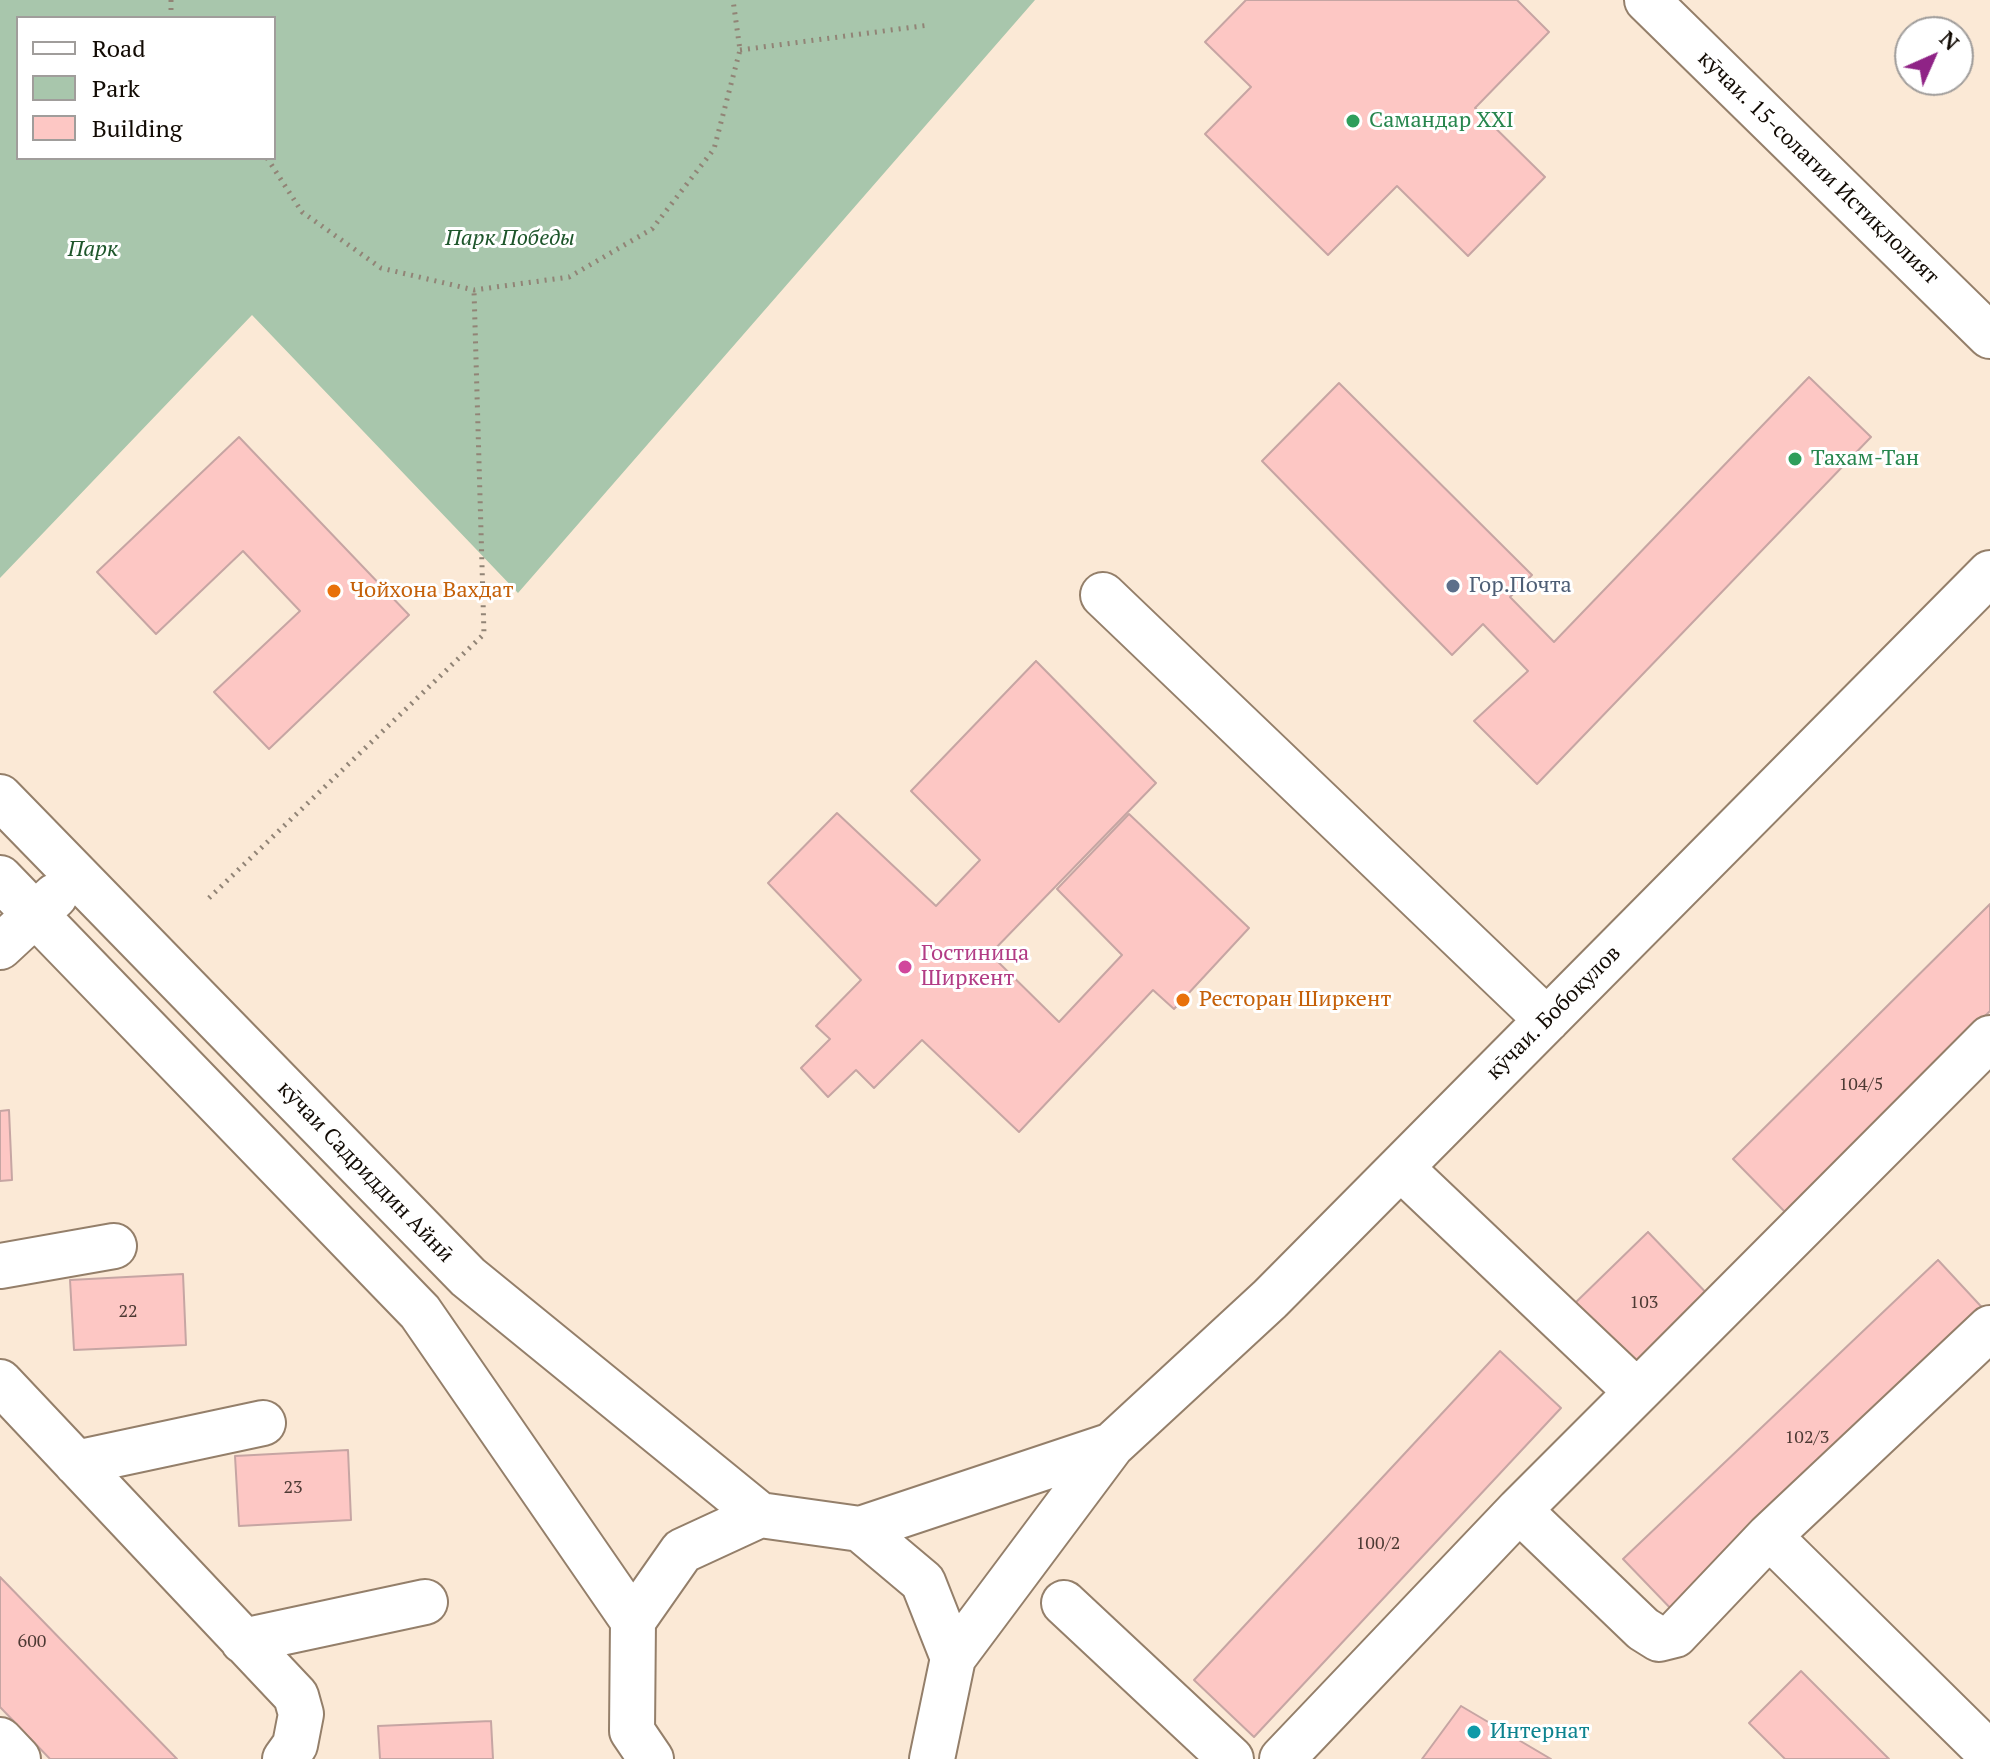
<!DOCTYPE html>
<html>
<head>
<meta charset="utf-8">
<style>
	body { margin:0 }
	#map { position:relative; width:1990px; height:1759px; overflow:hidden; background:#fbe9d6; font-family:"PT Serif",serif }
	canvas { display:block }
	.legend { position:absolute; left:16px; top:16px; width:260px; height:144px; box-sizing:border-box; background:#fff; border:2px solid #a09d9b; margin:0; padding:10px 14px; list-style:none; font-size:24px; color:#120b04 }
	.legend li { display:flex; align-items:center; gap:16px; height:40px }
	.legend b { width:40px; border:2px solid #a09d9b }
	.north { position:absolute; left:1894px; top:16px; width:80px; height:80px; box-sizing:border-box; background:#fff; border:2px solid #a09d9b; border-radius:50%; rotate:45deg; font-size:22px; font-weight:700; line-height:32px; text-align:center; color:#120b04 }
	.north::after { content:''; display:block; margin:auto; width:28px; height:36px; background:#8f2386; clip-path:polygon(50% 0,100% 100%,50% 72%,0 100%) }
</style>
</head>
<body>
<div id="map">
<canvas width="1990" height="1759"></canvas>
<ul class="legend">
<li><b style="height:10px;background:#fff"></b>Road</li>
<li><b style="height:22px;background:#a8c6ac"></b>Park</li>
<li><b style="height:22px;background:#fdc7c4"></b>Building</li>
</ul>
<div class="north">N</div>
</div>
<script>
const context = document.querySelector('canvas').getContext('2d');
context.lineJoin = 'round';
function fill(path, color) {
  context.fillStyle = color;
  context.fill(path, 'evenodd');
}
function toPath(rows) {
  const path = new Path2D();
  for (const r of rows) {
    path.moveTo(r[0], r[1]);
    for (let i = 2; i < r.length; i += 2) path.lineTo(r[i], r[i + 1]);
  }
  return path;
}
function stroke(path, color, width, dash) {
  context.strokeStyle = color;
  context.lineWidth = width;
  context.lineCap = dash ? 'butt' : 'round';
  context.setLineDash(dash || []);
  context.stroke(path);
}
function drawText(font, color, halo, rows, align = 'center') {
  context.font = font + ' "PT Serif",serif';
  context.lineWidth = 6;
  context.setLineDash([]);
  context.textBaseline = 'middle';
  context.strokeStyle = halo;
  context.fillStyle = color;
  for (const [text, x, y, turn = 0] of rows) {
    context.save();
    context.translate(x, y);
    context.rotate((+turn || 0) * Math.PI / 180);
    context.textAlign = isNaN(turn) ? turn : align;
    if (halo) context.strokeText(text, 0, 0);
    context.fillText(text, 0, 0);
    context.restore();
  }
}
fill(toPath([
	[0,0,1035,0,518,593,252,315,0,578],
	[274,18,274,158,18,158,18,18]
]), '#a8c6ac');
const building = toPath([
	[1246,0,1517,0,1549,32,1475,108,1545,177,1468,256,1397,186,1328,255,1205,134,1251,87,1205,42,1246,0],
	[1809,377,1871,437,1537,784,1474,721,1528,671,1483,624,1452,655,1262,461,1339,383,1532,575,1510,597,1554,642,1809,377],
	[239,437,409,615,269,749,214,692,300,611,243,551,156,634,97,572,239,437],
	[1036,661,1156,783,990,954,1059,1022,1122,955,1057,889,1129,814,1249,928,1174,1009,1153,990,1019,1132,922,1040,874,1088,856,1070,828,1097,801,1068,830,1039,816,1026,861,980,768,883,837,813,936,906,980,860,911,791,1036,661],
	[1990,904,1990,1011,1786,1213,1733,1159,1990,904],
	[9,1110,12,1180,0,1181,0,1111,9,1110],
	[1648,1232,1714,1301,1640,1374,1573,1305,1648,1232],
	[1938,1260,1990,1316,1676,1614,1623,1559,1938,1260],
	[183,1274,186,1345,74,1350,70,1280,183,1274],
	[1500,1351,1561,1408,1254,1737,1194,1680,1500,1351],
	[348,1450,351,1520,239,1526,235,1456,348,1450],
	[0,1577,177,1759,50,1759,0,1707,0,1577],
	[1801,1671,1889,1759,1785,1759,1749,1723,1801,1671],
	[1461,1706,1551,1759,1422,1759,1461,1706],
	[491,1721,493,1759,380,1759,378,1726,491,1721]
]);
fill(building, '#fdc7c4');
stroke(building, '#c6a5a3', 2);
const minor = toPath([
	[1647,0,1990,336],
	[1103,595,1547,1020],
	[0,797,468,1277,760,1515],
	[0,878,420,1312,633,1621],
	[0,947,55,896],
	[1401,1168,1637,1392,1990,1038],
	[0,1266,114,1246],
	[0,1382,296,1696,301,1714,295,1745,285,1759],
	[1112,1445,1270,1299,1990,573],
	[76,1463,263,1423],
	[1519,1510,1643,1629,1659,1639,1675,1635,1769,1536,1990,1328],
	[860,1529,1112,1445,953,1658],
	[1769,1536,1990,1754],
	[1064,1603,1231,1759],
	[243,1641,425,1602],
	[0,1740,18,1759],
	[651,1759,632,1731,633,1621,682,1551,760,1515,860,1529,923,1582,953,1658,932,1759],
	[1282,1759,1519,1510,1637,1392]
]);
stroke(minor, '#947f6a', 48);
stroke(toPath([
	[171,18,171,0],
	[740,50,929,25],
	[267,158,302,212,381,268,474,290,569,277,652,229,714,149,740,50,733,0],
	[209,898,484,634,474,290]
]), '#918476', 5, [2, 6]);
stroke(minor, '#fff', 44);
for (const [x, y, r, color] of [
	[1353,121,8,"#2e9e5b"],
	[1795,459,8,"#2e9e5b"],
	[1453,586,8,"#5c6f8a"],
	[334,591,8,"#e8710a"],
	[905,967,8,"#d1479c"],
	[1183,1000,8,"#e8710a"],
	[1474,1732,8,"#0f9aa8"]
]) {
  const dot = new Path2D();
  dot.arc(x, y, r, 0, 2 * Math.PI);
  context.fillStyle = color;
  context.fill(dot);
  stroke(dot, '#fff', 3);
}
drawText('18px', '#4d3a34', null, [
	["104/5",1861,1085],
	["103",1644,1303],
	["22",128,1312],
	["102/3",1807,1438],
	["23",293,1488],
	["100/2",1378,1544],
	["600",32,1642]
]);
drawText('22px', '#27864d', '#fff', [
	["Самандар XXI",1369,121],
	["Тахам-Тан",1811,459]
], 'left');
drawText('22px', '#120b04', '#fff', [
	["кӯчаи. 15-солагии Истиқлолият",1818,168,44],
	["кӯчаи. Бобоқулов",1554,1013,-45],
	["кӯчаи Садриддин Айнӣ",365,1172,46]
]);
drawText('italic 22px', '#1e562b', '#fff', [
	["Парк Победы",510,239],
	["Парк",93,250]
]);
drawText('22px', '#4e5e75', '#fff', [
	["Гор.Почта",1469,586]
], 'left');
drawText('22px', '#c56008', '#fff', [
	["Чойхона Вахдат",350,591],
	["Ресторан Ширкент",1199,1000]
], 'left');
drawText('22px', '#b23c85', '#fff', [
	["Гостиница",921,954],
	["Ширкент",921,979]
], 'left');
drawText('22px', '#0d838f', '#fff', [
	["Интернат",1490,1732]
], 'left');
</script>
</body>
</html>
